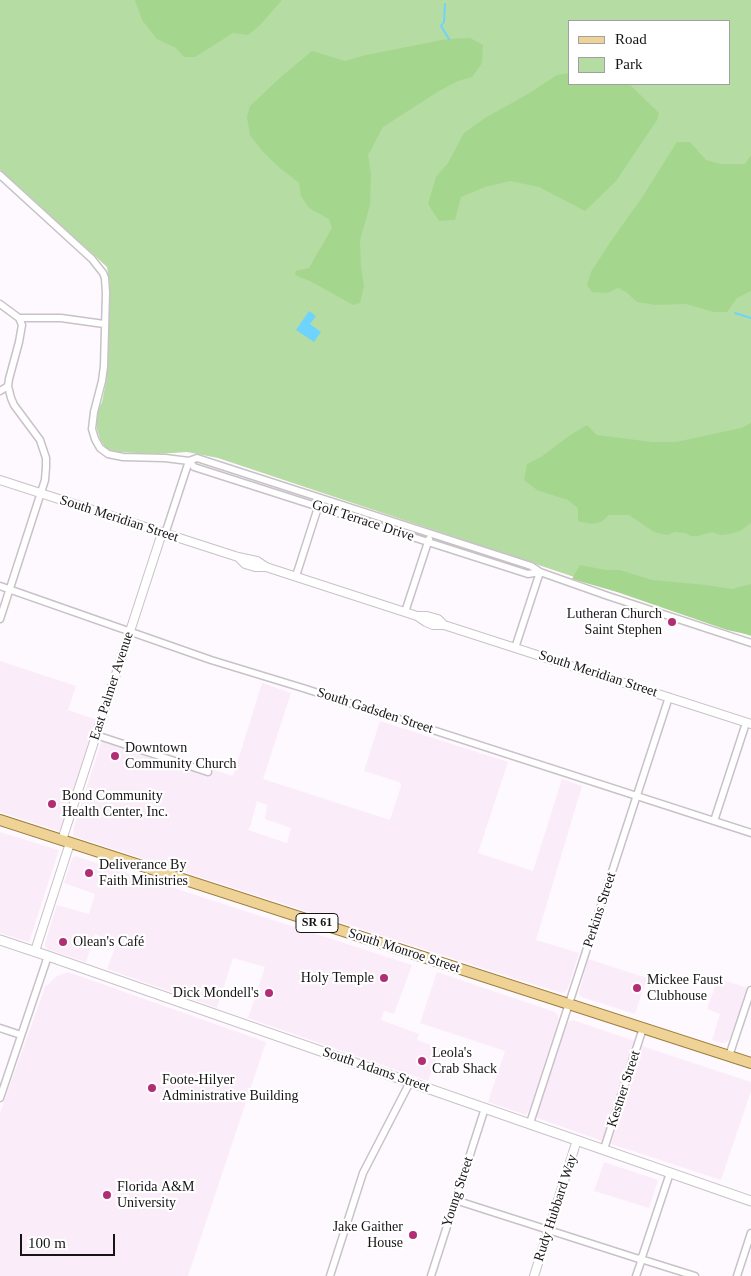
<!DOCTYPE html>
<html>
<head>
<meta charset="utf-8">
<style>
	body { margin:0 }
	#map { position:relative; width:751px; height:1276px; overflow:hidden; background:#fef9fe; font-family:"Times New Roman",serif }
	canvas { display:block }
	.legend { position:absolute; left:568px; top:20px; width:162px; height:65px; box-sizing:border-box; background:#fff; border:1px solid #a2a1a2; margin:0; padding:6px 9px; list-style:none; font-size:15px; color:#171416 }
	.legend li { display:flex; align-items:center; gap:10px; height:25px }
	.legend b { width:25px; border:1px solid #a2a1a2 }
	.scale { position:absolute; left:20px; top:1234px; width:95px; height:22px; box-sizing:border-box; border:2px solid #171416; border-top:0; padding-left:6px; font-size:15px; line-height:18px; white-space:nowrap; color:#171416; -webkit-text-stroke:4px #fff; paint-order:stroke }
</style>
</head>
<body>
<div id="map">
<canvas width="751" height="1276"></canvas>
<ul class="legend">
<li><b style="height:6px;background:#efd296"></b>Road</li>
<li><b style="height:14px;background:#b5dca3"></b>Park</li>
</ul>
<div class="scale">100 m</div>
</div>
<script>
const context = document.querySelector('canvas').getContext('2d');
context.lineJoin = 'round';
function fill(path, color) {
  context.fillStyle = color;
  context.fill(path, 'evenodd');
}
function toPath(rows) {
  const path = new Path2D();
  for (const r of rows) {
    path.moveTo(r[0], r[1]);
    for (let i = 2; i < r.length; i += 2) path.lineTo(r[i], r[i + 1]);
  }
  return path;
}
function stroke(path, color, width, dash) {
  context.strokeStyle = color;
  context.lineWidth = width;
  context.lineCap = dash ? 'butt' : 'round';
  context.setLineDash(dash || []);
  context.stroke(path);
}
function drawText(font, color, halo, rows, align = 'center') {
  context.font = font + ' "Times New Roman",serif';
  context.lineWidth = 4.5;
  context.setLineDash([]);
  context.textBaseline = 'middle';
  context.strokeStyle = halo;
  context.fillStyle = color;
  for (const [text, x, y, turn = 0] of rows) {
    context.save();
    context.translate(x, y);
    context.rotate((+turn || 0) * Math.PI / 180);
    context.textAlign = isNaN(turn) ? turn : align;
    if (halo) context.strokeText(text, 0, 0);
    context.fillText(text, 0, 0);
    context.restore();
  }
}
fill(toPath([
	[0,661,76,686,68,710,97,720,61,828,58,831,0,812],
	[262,683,291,693,263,779,390,820,401,786,401,784,399,782,364,771,380,721,508,762,478,853,533,871,562,779,582,786,536,940,579,953,569,985,566,991,564,993,562,993,529,983,73,836,74,826,104,734,233,776],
	[257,801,267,805,265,819,291,828,287,843,248,830,251,824],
	[0,832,59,850,29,942,0,933],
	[75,856,412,965,394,1014,384,1011,381,1020,419,1034,417,1040,440,1048,428,1081,248,1018,265,967,233,958,217,1008,107,969,117,942,95,934,86,962,47,949,45,946,45,943,57,905,89,914,95,894,64,883,72,859],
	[588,959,647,978,635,1014,581,997,579,993],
	[68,972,266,1042,188,1276,0,1276,0,1113,45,987,57,976],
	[437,972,555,1012,558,1016,558,1021,530,1108,526,1115,488,1102,505,1051,420,1023],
	[718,978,747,988,731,1035,728,1041,723,1043,712,1040,720,1014,707,1009],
	[573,1020,635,1041,602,1141,535,1117,565,1026,568,1022],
	[642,1046,751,1082,751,1091,721,1180,611,1144],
	[604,1162,658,1180,649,1208,594,1191]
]), '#fbecf9');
fill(toPath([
	[0,0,751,0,751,636,218,458,187,452,158,454,116,452,106,449,100,439,97,429,96,415,102,402,106,382,110,285,107,267,0,170],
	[570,21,730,21,730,84,570,84]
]), '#b5dca3');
fill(toPath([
	[135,0,282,0,260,25,248,35,233,33,195,57,184,57,176,48,157,39,142,20],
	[470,38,483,45,482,63,472,77,458,81,439,91,383,127,368,155,371,174,370,205,360,240,361,267,364,286,360,303,353,305,312,282,295,275,296,271,309,268,332,228,329,219,309,208,301,196,299,183,280,168,263,152,250,135,247,117,250,106,282,76,312,51,345,61,366,55,447,39],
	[570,73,570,84,629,84,659,113,657,120,616,181,585,211,539,187,510,181,485,187,461,197,455,220,439,221,428,204,436,177,448,163,464,133,485,118,528,94,557,75],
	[677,142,690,142,706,160,721,164,745,164,751,155,751,291,737,298,727,312,714,312,686,304,656,305,637,302,626,292,618,288,607,293,592,292,587,285,591,272,611,241,641,199],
	[751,423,751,523,740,531,730,534,721,535,712,532,698,536,691,536,685,533,675,532,667,535,654,532,629,515,609,515,601,522,591,524,578,521,578,508,568,500,537,490,524,480,527,464,541,457,569,436,587,425,597,435,652,442,676,442,741,428],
	[580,565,606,570,620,570,652,580,706,585,732,589,751,584,751,635,727,630,617,592,572,579]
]), '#a5d68e');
fill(toPath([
	[309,311,316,316,310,324,321,332,314,342,296,330]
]), '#6fd4fd');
stroke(toPath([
	[445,4,444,22,441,26,449,39],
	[735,313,751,318]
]), '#6fd4fd', 2);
const minor = toPath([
	[0,175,92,259,103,273,105,278,106,293,104,366,102,381,94,412,92,429,95,439,100,448,108,454,123,457,165,458,189,461,197,458,531,566,540,572,608,596,751,643],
	[0,304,19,318,61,318,104,324],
	[0,391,8,386,9,379,19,342,22,325,19,318],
	[189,461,194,467,528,574,540,572],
	[165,534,189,461],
	[296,576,321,498],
	[0,586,211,660,306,689,751,833],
	[405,612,429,539],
	[0,619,45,480,46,467,46,458,40,440,14,405,11,398,8,386],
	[515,648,540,572],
	[96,735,208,772],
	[714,821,746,723],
	[0,1028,21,1035],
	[729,1056,751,990],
	[0,1098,48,956],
	[530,1123,669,697],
	[604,1149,643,1028],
	[455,1200,639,1259],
	[642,1257,670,1173],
	[644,1260,695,1276],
	[330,1276,363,1173,410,1082],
	[431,1276,485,1108],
	[636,1276,641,1262,639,1259,642,1257],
	[737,1276,751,1233]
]);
const tertiary = toPath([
	[0,480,238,557,257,561,266,567,417,616,426,622,433,625,444,625,751,724],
	[238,557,245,564,255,567,266,567],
	[417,616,427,616,438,619,444,625],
	[62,840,162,533],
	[35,951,70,843],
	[534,1276,577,1140]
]);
const secondary = toPath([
	[0,940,48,956,751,1201]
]);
const primary = toPath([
	[0,820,751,1063]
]);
stroke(minor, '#c9c1c8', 9);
stroke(tertiary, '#c9c1c8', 10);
stroke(secondary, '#c9c1c8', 11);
stroke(primary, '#9c7c3c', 12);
stroke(minor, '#fff', 6);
stroke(tertiary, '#fff', 8);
stroke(secondary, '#fff', 9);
stroke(primary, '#efd296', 10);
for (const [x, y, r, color] of [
	[672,622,5,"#b12d74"],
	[115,756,5,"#b12d74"],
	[52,804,5,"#b12d74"],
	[89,873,5,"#b12d74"],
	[63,942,5,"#b12d74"],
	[384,978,5,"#b12d74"],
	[637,988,5,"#b12d74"],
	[269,993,5,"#b12d74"],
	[422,1061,5,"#b12d74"],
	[152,1088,5,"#b12d74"],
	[107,1195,5,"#b12d74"],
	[413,1235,5,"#b12d74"]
]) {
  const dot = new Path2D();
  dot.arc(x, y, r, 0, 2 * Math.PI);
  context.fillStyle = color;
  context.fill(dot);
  stroke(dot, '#fff', 2);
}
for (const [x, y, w] of [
	[317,923,42]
]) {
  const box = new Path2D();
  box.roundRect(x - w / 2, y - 9.5, w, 19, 4);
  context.fillStyle = '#fff';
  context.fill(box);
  stroke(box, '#171416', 1);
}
drawText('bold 12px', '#171416', null, [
	["SR 61",317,923]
]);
drawText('14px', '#171416', '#fff', [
	["South Meridian Street",119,519,18],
	["Golf Terrace Drive",363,521,18],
	["South Meridian Street",598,674,18],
	["East Palmer Avenue",112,686,-72],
	["South Gadsden Street",375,711,18],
	["Perkins Street",600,910,-72],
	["South Monroe Street",404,951,18],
	["South Adams Street",376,1070,19],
	["Kestner Street",624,1089,-72],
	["Young Street",458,1192,-72],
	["Rudy Hubbard Way",556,1208,-72]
]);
drawText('14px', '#171416', '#fff', [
	["Lutheran Church",662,614,"right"],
	["Saint Stephen",662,630,"right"],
	["Downtown",125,748],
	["Community Church",125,764],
	["Bond Community",62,796],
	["Health Center, Inc.",62,812],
	["Deliverance By",99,865],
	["Faith Ministries",99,881],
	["Olean's Café",73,942],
	["Holy Temple",374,978,"right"],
	["Mickee Faust",647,980],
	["Clubhouse",647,996],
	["Dick Mondell's",259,993,"right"],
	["Leola's",432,1053],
	["Crab Shack",432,1069],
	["Foote-Hilyer",162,1080],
	["Administrative Building",162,1096],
	["Florida A&M",117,1187],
	["University",117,1203],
	["Jake Gaither",403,1227,"right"],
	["House",403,1243,"right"]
], 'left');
</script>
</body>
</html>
